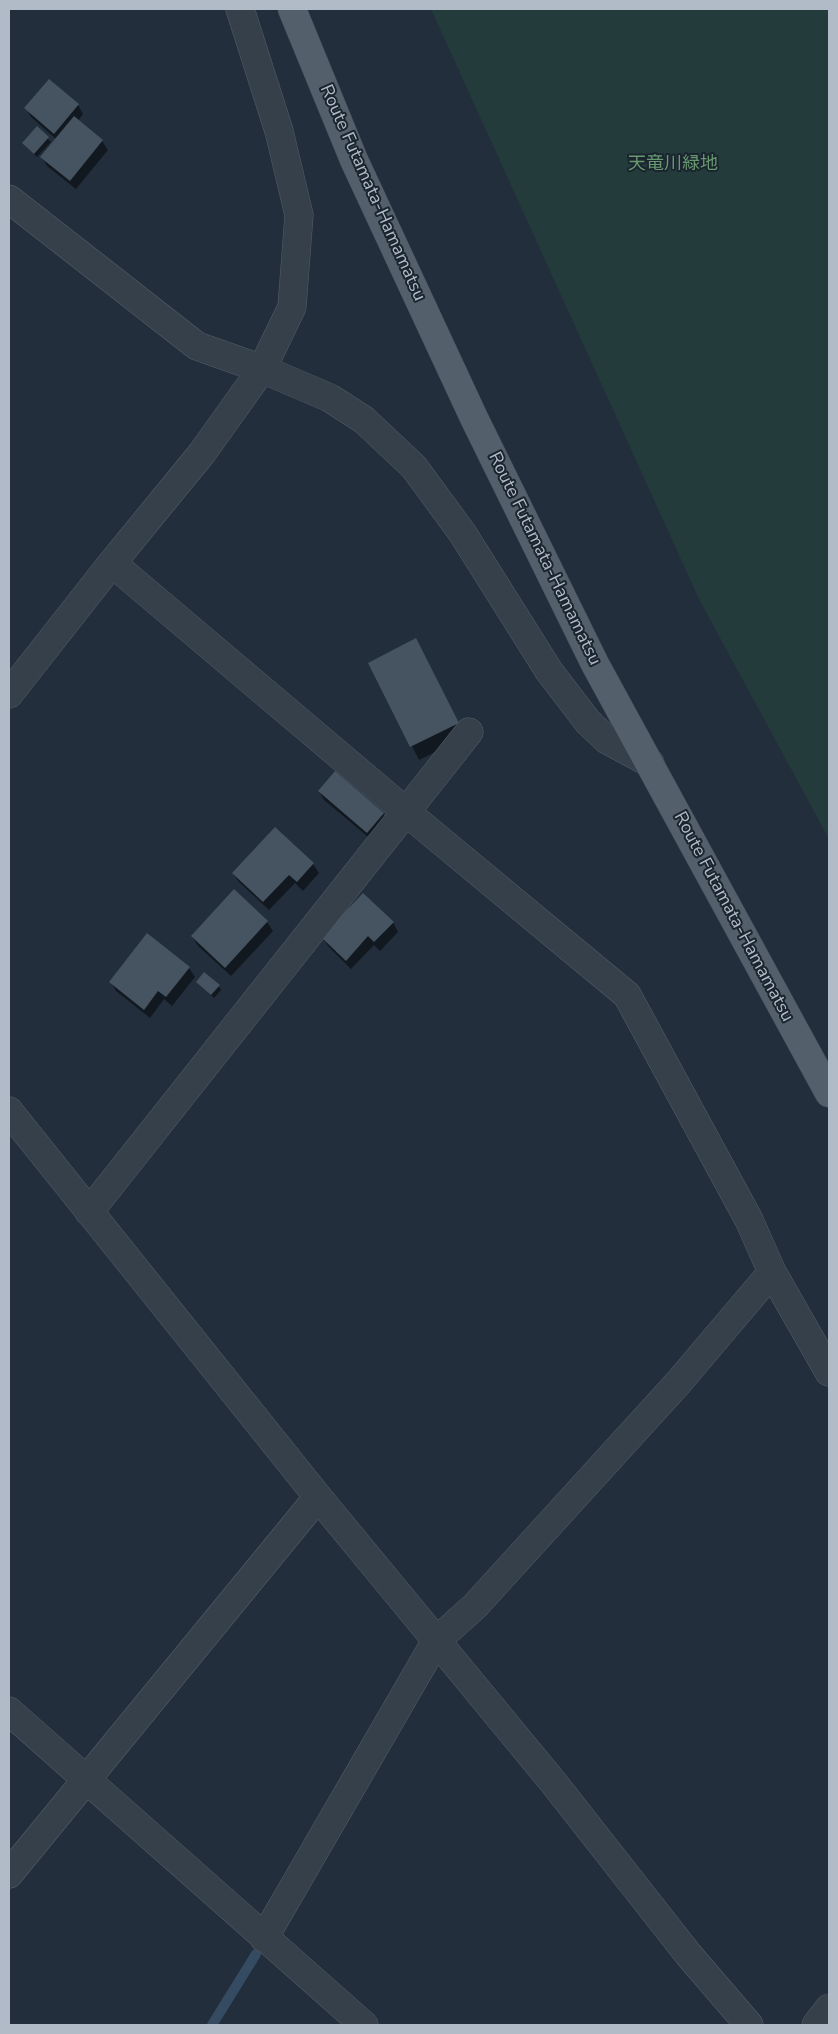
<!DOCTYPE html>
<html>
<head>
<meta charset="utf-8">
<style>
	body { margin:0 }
	#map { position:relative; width:838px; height:2034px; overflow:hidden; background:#222e3b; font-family:"Nunito Sans",sans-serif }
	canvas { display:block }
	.frame { position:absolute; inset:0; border:10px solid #b1bbc7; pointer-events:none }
</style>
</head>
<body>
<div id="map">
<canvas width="838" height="2034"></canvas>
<div class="frame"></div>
</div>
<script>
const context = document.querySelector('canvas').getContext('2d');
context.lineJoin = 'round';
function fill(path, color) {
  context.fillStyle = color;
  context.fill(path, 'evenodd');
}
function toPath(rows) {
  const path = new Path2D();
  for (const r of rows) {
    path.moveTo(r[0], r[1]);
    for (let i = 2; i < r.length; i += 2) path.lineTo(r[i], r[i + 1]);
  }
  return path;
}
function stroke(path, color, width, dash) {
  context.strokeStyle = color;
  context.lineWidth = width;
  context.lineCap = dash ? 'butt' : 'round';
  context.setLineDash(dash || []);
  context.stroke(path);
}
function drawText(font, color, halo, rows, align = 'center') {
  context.font = font + ' "Nunito Sans","Noto Sans JP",sans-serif';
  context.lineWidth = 4;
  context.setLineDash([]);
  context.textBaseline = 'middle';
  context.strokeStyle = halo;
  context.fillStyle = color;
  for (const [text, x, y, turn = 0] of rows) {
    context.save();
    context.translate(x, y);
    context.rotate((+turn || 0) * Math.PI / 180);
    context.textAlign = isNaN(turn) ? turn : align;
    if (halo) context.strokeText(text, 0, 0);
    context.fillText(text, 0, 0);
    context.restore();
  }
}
fill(toPath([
	[431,9,829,9,829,839,699,599]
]), '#243b3c');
fill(toPath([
	[78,105,83,114,78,121,102,141,108,150,76,189,47,166,42,157,56,139,31,117,26,108],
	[37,128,51,142,37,157,23,143],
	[423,653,465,737,419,760,370,663],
	[319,791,383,814,389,823,373,841,324,800],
	[275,829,313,864,319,873,303,891,295,883,269,910,239,882,233,873],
	[235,891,267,922,273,931,231,976,198,946,192,936],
	[393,922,398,932,380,951,374,945,351,969,328,946,322,937],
	[147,935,189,968,195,977,172,1006,164,999,150,1018,116,991,111,982],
	[198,982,219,986,221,990,214,998]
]), '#0007');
stroke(toPath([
	[212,2025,256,1954]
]), '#354b62', 10);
fill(toPath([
	[49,79,79,104,54,134,24,108],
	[74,116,103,140,70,181,40,157],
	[37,126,49,137,34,154,22,143],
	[416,638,459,723,410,747,368,663],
	[335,771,384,813,367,833,318,791],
	[275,827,314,863,297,882,289,875,263,902,232,873],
	[234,889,268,921,225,968,191,936],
	[363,893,394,922,374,942,368,936,346,961,321,937],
	[147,933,190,967,166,997,158,991,144,1010,109,982],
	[204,972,220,985,211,995,196,982]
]), '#465462');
const minor = toPath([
	[9,199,197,346,262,369,330,398,364,420,414,467,463,534,549,671,588,722,607,740,650,763],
	[112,563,417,821,627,995,749,1220,772,1272,829,1372],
	[9,694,112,563,202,453,262,369,292,307,299,215,279,131,240,9],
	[9,1111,318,1497,553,1782,688,1954,749,2025],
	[89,1212,469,732],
	[9,1711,364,2025],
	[9,1874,318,1497],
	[264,1938,436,1641,475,1606,678,1383,772,1272],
	[816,2025,829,2008]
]);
const major = toPath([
	[292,9,354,160,474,418,595,664,829,1093]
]);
stroke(minor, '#545e69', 29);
stroke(major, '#3f4954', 29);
stroke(minor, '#36404b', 28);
stroke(major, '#535f6b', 28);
drawText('18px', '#67986f', '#1b252f', [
	["天竜川緑地",673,165]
]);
drawText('18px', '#b1bbc7', '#1b252f', [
	["Route Futamata-Hamamatsu",372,193,66],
	["Route Futamata-Hamamatsu",544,559,64],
	["Route Futamata-Hamamatsu",733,917,62]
]);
</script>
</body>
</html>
